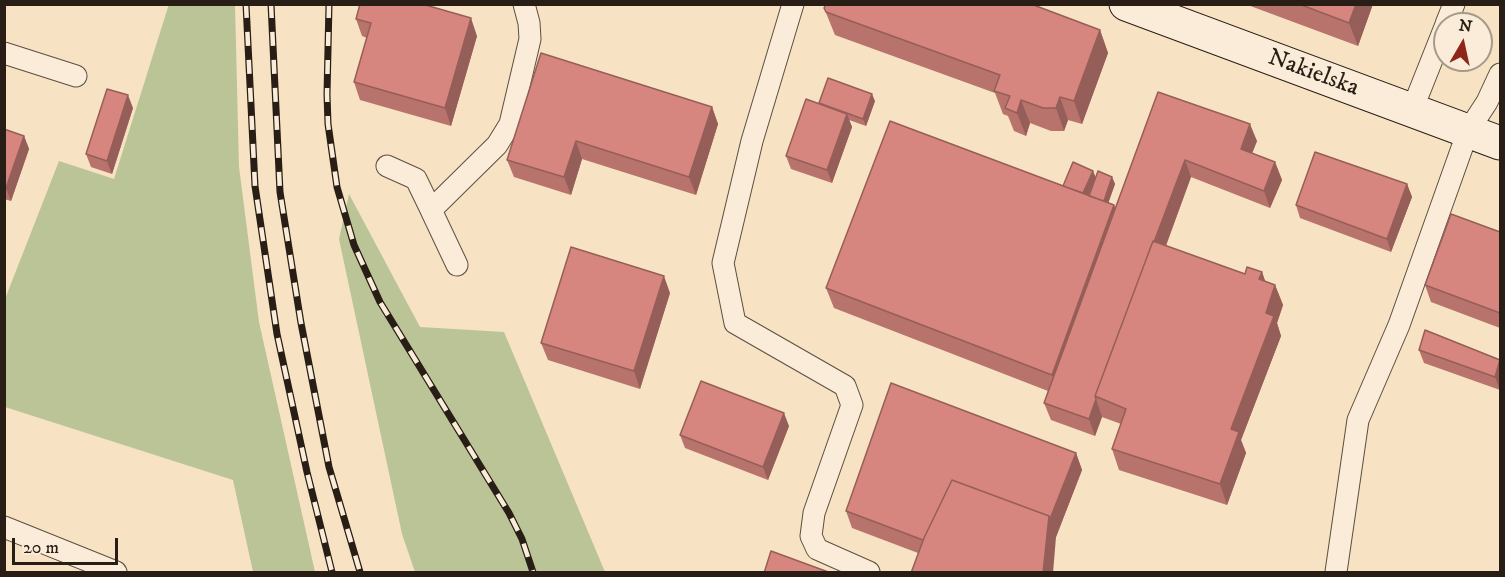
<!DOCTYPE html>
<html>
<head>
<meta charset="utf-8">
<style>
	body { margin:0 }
	#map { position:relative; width:1505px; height:577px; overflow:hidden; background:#f7e2c3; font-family:"IM FELL DW Pica",serif }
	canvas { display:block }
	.frame { position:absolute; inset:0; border:6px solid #281e15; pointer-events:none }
	.north { position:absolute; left:1433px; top:12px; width:60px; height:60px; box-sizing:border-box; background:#faecd8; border:2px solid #a69a8a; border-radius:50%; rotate:9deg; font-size:16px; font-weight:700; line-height:24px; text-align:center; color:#281e15 }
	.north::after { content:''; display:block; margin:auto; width:21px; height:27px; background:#8f2418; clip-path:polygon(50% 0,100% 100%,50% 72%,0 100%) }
	.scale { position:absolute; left:12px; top:538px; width:106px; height:27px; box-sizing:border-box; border:3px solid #281e15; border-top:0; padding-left:8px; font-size:18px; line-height:21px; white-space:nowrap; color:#281e15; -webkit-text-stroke:4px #faecd8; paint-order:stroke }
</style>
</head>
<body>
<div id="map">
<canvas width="1505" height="577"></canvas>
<div class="frame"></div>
<div class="north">N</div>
<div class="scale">20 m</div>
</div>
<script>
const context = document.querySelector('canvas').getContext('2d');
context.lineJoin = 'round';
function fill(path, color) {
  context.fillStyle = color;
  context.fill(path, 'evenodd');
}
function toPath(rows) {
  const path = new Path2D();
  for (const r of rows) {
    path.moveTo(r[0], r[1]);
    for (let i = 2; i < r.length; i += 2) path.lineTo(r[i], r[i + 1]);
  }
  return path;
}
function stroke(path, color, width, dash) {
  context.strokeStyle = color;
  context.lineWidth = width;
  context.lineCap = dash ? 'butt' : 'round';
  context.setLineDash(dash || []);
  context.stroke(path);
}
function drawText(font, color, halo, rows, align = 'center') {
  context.font = font + ' "IM FELL DW Pica",serif';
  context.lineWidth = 4.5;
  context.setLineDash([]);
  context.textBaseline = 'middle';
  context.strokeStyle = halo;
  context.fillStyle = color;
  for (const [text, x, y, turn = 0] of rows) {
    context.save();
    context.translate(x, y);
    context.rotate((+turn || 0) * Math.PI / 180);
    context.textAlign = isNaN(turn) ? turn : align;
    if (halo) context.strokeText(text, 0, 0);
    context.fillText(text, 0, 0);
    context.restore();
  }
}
fill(toPath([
	[169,4,235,5,239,167,259,322,315,572,253,572,233,480,5,407,5,299,59,161,114,179],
	[349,194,420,327,504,332,605,572,415,572,402,534,339,239]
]), '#bac496');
const lane = toPath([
	[793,4,752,141,723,263,735,323,845,386,852,405,814,513,811,536,817,549,869,572],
	[1446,24,1454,4],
	[4,53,76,76],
	[1412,110,1445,27],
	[387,166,416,179,431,210],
	[457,265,431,210,497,145,510,124,530,39,529,23,524,4],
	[4,527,116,572],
	[1336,572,1358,420,1399,325,1468,131,1487,102,1500,74]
]);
const secondary = toPath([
	[1126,4,1500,143]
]);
stroke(lane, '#5c4f40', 23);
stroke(secondary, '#281e15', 35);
stroke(lane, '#faecd8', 21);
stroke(secondary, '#faecd8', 33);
const rail = toPath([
	[246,4,255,186,277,334,307,472,332,572],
	[271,4,280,192,301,323,329,467,360,572],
	[329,4,327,94,328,124,337,187,354,245,380,302,509,513,522,539,533,572]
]);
stroke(rail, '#281e15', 7);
stroke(rail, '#faecd8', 4.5, [14]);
fill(toPath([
	[1245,4,1373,4,1358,46],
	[824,8,1100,30,1108,53,1082,124,1068,120,1064,131,1051,131,1030,123,1026,136,1014,131,1008,116,1003,114,995,93,835,35],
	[356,19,477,36,451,126,360,100,354,82,367,38,362,36],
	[541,53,712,107,718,124,696,195,582,159,571,195,514,177,507,160],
	[1158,92,1257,141,1252,153,1275,162,1282,180,1270,208,1191,177,1166,246,1245,274,1262,272,1265,281,1275,285,1283,305,1277,323,1281,336,1241,440,1246,453,1227,505,1119,470,1112,449,1121,424,1102,417,1095,436,1051,420,1044,403,1048,391,834,308,826,288,1063,186,1093,171,1095,177,1112,177,1115,184,1108,203,1114,205,1115,208],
	[875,101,866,126,849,120,852,127,832,183,791,169,786,156,819,104],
	[133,108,112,174,91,167,86,154],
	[4,129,24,136,29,149,11,201,4,199],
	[1407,184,1412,197,1391,252,1300,218,1296,205],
	[1500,232,1500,328,1431,302,1425,285],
	[670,293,640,389,548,360,541,343],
	[1419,350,1500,360,1500,390,1424,363],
	[789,426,768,480,685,448,680,435],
	[1076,453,1082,470,1056,537,918,553,852,528,846,511]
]), '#b8736c');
fill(toPath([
	[1356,4,1373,4,1358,46,1349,23],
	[471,18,477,36,451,126,445,108],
	[1100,30,1108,53,1082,124,1074,101],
	[872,94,875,101,866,126,863,119],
	[128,95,133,108,112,174,107,161],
	[1060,97,1068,120,1064,131,1056,108],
	[1021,100,1030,123,1026,136,1017,113],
	[712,107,718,124,696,195,689,177],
	[847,114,852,127,832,183,827,170],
	[1250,124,1257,141,1247,166,1241,149],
	[24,136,29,149,11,201,6,188],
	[576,141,582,159,571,195,564,177],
	[1185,160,1191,177,1108,402,1097,397],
	[1275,162,1282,180,1270,208,1264,191],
	[1093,171,1096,178,1083,206,1080,199],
	[1112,177,1115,184,1103,218,1100,211],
	[1407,184,1412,197,1391,252,1387,239],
	[1114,205,1122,225,1059,396,1052,375],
	[1262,272,1269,292,1259,279],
	[664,276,670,293,640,389,634,371],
	[1275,285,1283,305,1277,323,1281,336,1241,440,1246,453,1227,505,1220,484,1231,429,1266,313],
	[1500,362,1500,390,1495,377],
	[1096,399,1102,417,1095,436,1089,419],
	[784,413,789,426,768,480,763,467],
	[1076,453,1082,470,1056,537,1053,573,1043,573,1049,516]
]), '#965e58');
const building = toPath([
	[360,4,422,4,471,18,445,108,354,82,371,23,356,19,360,4],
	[826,4,1031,4,1100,30,1074,101,1060,97,1056,108,1043,108,1021,100,1017,113,1005,108,1010,96,994,91,1000,75,826,12,824,8,826,4],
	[1299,4,1356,4,1349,23,1299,4],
	[541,53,712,107,689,177,576,141,564,177,507,160,541,53],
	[828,78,872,94,863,119,819,103,828,78],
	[107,89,128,95,107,161,86,154,107,89],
	[1158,92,1250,124,1241,149,1275,162,1264,191,1185,160,1154,242,1153,241,1095,396,1096,399,1089,419,1044,403,1158,92],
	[806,99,847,114,827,170,786,156,806,99],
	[890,121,1114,205,1052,375,826,288,890,121],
	[4,129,24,136,6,188,4,187,4,129],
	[1315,152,1407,184,1387,239,1296,205,1315,152],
	[1073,162,1093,171,1083,193,1063,186,1073,162],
	[1098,171,1112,177,1104,201,1089,196,1098,171],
	[1451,214,1500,232,1500,313,1425,285,1451,214],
	[1153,241,1245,274,1247,267,1262,272,1259,279,1275,285,1266,313,1274,316,1231,429,1239,432,1220,484,1112,449,1126,409,1095,396,1153,241],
	[571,247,664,276,634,371,541,343,571,247],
	[1425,330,1500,360,1495,377,1419,350,1425,330],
	[701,381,784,413,763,467,680,435,701,381],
	[891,383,1076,453,1050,519,1049,516,952,480,923,540,846,511,891,383],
	[952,480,1049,516,1043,573,911,573,924,538,952,480],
	[771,551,831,573,764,573,771,551]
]);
fill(building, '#d6867e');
stroke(building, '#965e58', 1.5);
drawText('24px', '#281e15', '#faecd8', [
	["Nakielska",1313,74,20]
]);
</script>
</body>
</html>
